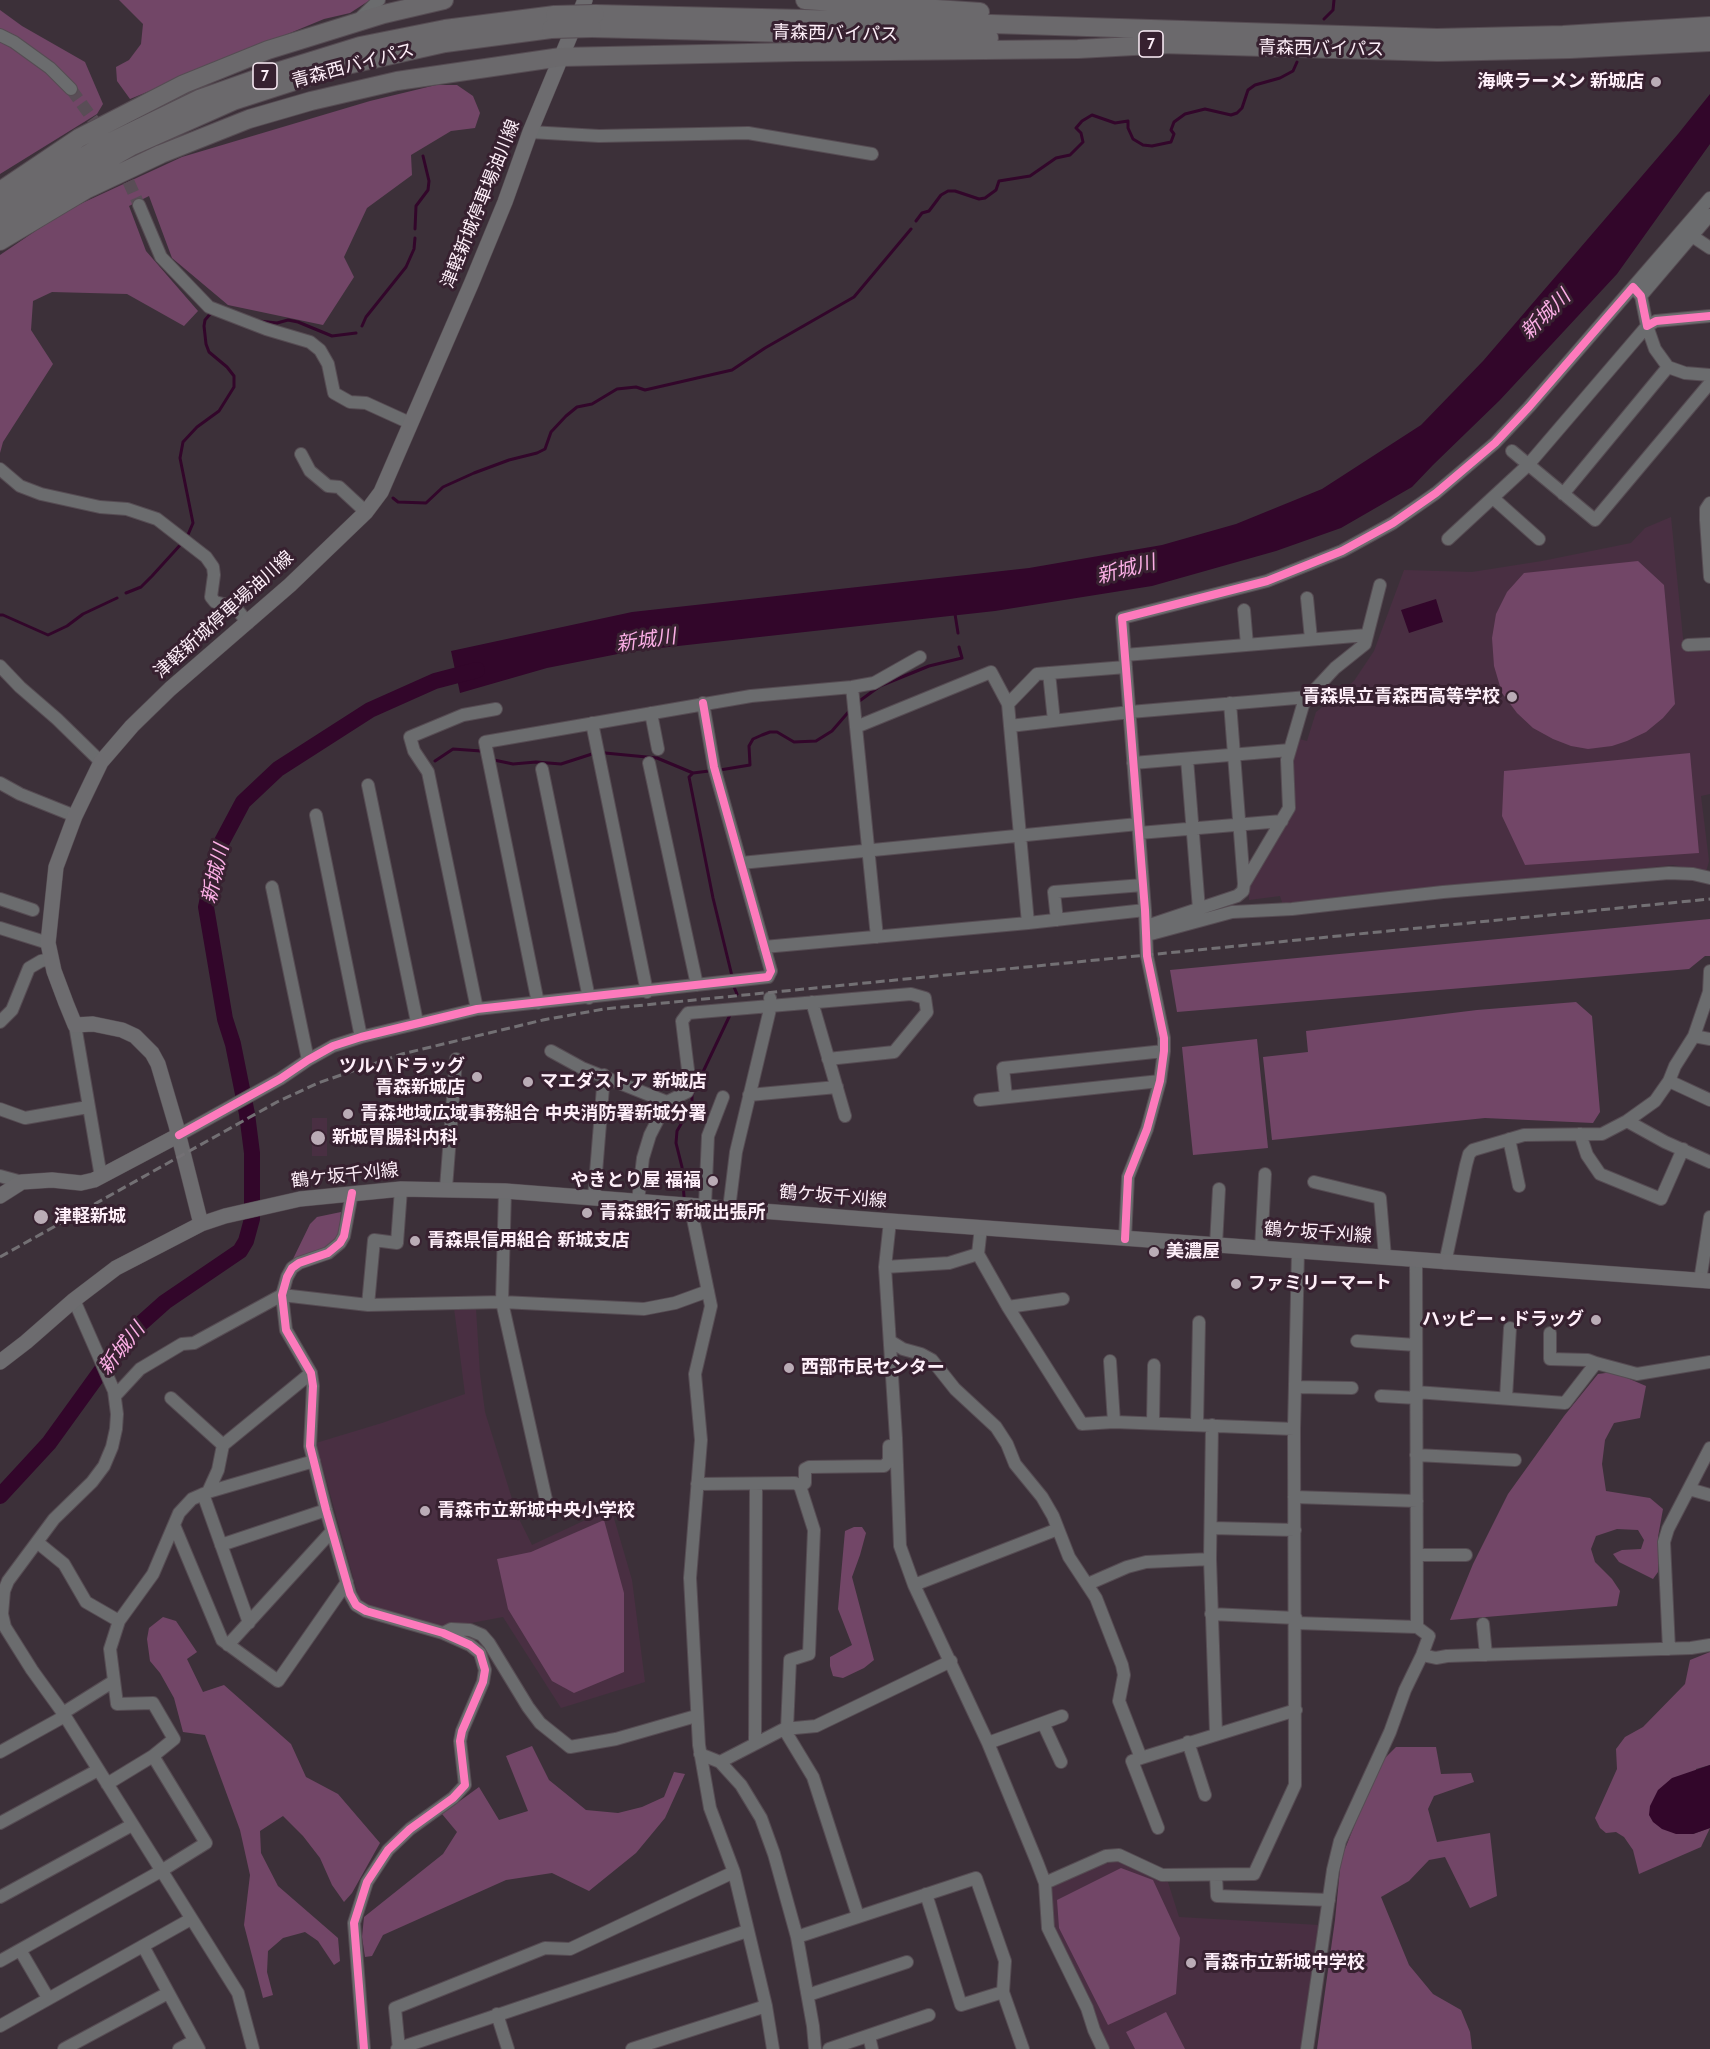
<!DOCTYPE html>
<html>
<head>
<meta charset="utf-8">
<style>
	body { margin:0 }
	canvas { display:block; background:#3c3039 }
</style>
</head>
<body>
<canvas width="1710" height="2049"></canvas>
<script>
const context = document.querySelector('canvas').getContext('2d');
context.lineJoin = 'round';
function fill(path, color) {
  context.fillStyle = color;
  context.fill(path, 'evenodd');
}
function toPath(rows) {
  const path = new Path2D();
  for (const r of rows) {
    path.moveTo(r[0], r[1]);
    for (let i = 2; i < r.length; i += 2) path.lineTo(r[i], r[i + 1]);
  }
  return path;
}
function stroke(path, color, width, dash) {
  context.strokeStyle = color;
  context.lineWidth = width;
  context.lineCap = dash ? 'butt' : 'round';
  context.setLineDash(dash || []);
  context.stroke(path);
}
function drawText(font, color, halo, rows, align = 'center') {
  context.font = font + ' "PT Sans","Noto Sans JP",sans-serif';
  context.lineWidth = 6;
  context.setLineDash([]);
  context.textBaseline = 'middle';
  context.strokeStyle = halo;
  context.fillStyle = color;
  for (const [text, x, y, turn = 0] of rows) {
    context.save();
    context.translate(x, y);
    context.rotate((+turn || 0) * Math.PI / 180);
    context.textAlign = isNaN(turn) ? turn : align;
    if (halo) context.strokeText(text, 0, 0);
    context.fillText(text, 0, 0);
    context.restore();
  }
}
fill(toPath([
	[1671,517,1684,648,1710,646,1710,794,1701,796,1709,861,1706,872,1673,865,1283,905,1280,896,1249,900,1248,887,1293,810,1293,761,1299,739,1307,741,1316,712,1354,681,1374,651,1404,570,1472,572,1542,561,1631,543,1645,528],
	[312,1118,327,1118,327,1156,312,1156,312,1142,309,1141,309,1135,312,1135],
	[454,1308,476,1309,480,1374,485,1412,517,1515,532,1545,611,1508,632,1580,645,1682,561,1708,503,1617,439,1629,366,1606,360,1602,316,1443,382,1423,465,1394],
	[1117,1861,1123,1861,1167,1879,1179,1917,1319,1925,1302,2049,1110,2049,1053,1935,1051,1890,1054,1885,1096,1866]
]), '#492f42');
fill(toPath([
	[119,0,370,0,350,13,324,19,130,99,117,81,116,67,129,60,141,44,143,24],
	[0,10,22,26,85,62,103,104,97,114,0,174],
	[436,85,457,85,473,96,480,113,475,128,451,131,411,155,412,175,367,208,344,257,354,277,323,325,228,305,172,258,149,196,129,206,146,251,198,311,184,326,127,294,52,292,33,301,31,330,53,364,3,442,0,453,0,255,65,211,182,157,370,101],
	[1638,561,1664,585,1675,704,1663,718,1646,732,1627,741,1612,746,1588,749,1571,746,1553,739,1533,728,1517,713,1502,693,1494,666,1492,638,1496,614,1507,592,1524,573],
	[1690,753,1699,853,1525,865,1502,816,1504,771],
	[1710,919,1710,956,1705,956,1689,969,1177,1012,1170,970],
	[1576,1002,1592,1016,1600,1112,1593,1123,1485,1118,1272,1140,1263,1057,1308,1052,1306,1031,1477,1010],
	[1257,1039,1268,1148,1193,1155,1182,1047],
	[341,1212,339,1233,335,1242,327,1248,293,1259,310,1224,317,1217],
	[1613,1372,1646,1386,1640,1418,1614,1423,1605,1440,1602,1464,1606,1491,1650,1498,1663,1509,1658,1537,1658,1572,1653,1579,1619,1562,1613,1554,1622,1550,1641,1549,1644,1540,1638,1530,1617,1529,1596,1536,1591,1549,1595,1562,1612,1579,1620,1591,1617,1606,1450,1620,1473,1564,1508,1494,1564,1416,1598,1374],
	[604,1520,624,1593,624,1672,574,1693,552,1681,508,1609,497,1559,531,1552],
	[854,1527,862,1527,866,1533,860,1555,852,1577,874,1660,864,1668,843,1678,833,1676,830,1666,830,1657,852,1645,838,1609,845,1531],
	[163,1617,176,1621,197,1652,187,1659,203,1692,224,1685,291,1744,306,1777,338,1794,380,1843,352,1893,344,1902,332,1885,320,1858,303,1836,283,1816,260,1831,261,1853,278,1886,338,1938,340,1961,334,1965,318,1941,305,1932,283,1938,268,1951,267,1972,273,1995,263,1998,244,1925,250,1875,240,1830,205,1735,183,1732,174,1698,160,1673,150,1661,147,1639,149,1628],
	[1710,1652,1710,1765,1696,1769,1693,1834,1710,1828,1701,1847,1639,1874,1633,1850,1624,1837,1616,1832,1606,1833,1600,1828,1595,1818,1617,1769,1616,1749,1625,1737,1643,1727,1685,1684,1690,1660],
	[532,1746,549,1780,586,1810,618,1813,642,1807,664,1797,674,1772,685,1774,665,1818,636,1853,589,1891,552,1873,506,1880,383,1935,372,1956,365,1957,362,1937,364,1917,443,1854,457,1832,442,1814,479,1787,499,1820,528,1811,506,1756],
	[1396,1747,1436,1747,1441,1774,1471,1773,1474,1782,1434,1796,1428,1809,1437,1842,1490,1833,1497,1896,1470,1908,1445,1857,1429,1860,1409,1881,1381,1897,1409,1965,1433,1994,1461,2010,1470,2032,1472,2049,1317,2049,1335,1920,1341,1859,1379,1764],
	[1121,1868,1153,1880,1180,1938,1176,1994,1108,2025,1059,1928,1057,1900],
	[1166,2012,1185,2049,1135,2049,1126,2032]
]), '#724667');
fill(toPath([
	[1710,94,1710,144,1617,274,1500,400,1433,465,1412,487,1341,528,1276,551,1152,586,995,611,633,651,547,668,460,693,451,651,632,612,1029,568,1162,545,1236,524,1322,489,1421,425,1483,361,1678,134],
	[1436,599,1443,622,1409,633,1401,610],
	[1710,1765,1710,1828,1693,1834,1676,1834,1662,1829,1653,1822,1649,1815,1650,1806,1658,1790,1672,1778]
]), '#32062a');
stroke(toPath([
	[1324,19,1333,10,1334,0],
	[916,221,922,213,929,211,941,195,948,191,955,191,979,199,985,198,996,190,999,181,1030,176,1056,158,1070,155,1083,142,1081,133,1076,128,1082,121,1092,115,1115,123,1128,121,1128,128,1133,139,1143,145,1152,146,1171,142,1174,134,1171,130,1174,122,1185,114,1205,109,1231,115,1237,113,1242,108,1248,90,1255,85,1280,78,1293,71,1297,62],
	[415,229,416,206,428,190,429,181,423,156],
	[259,321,277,323,288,320,298,322,332,336,356,333],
	[362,326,366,317,406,267,414,249,415,238],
	[393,498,398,502,426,503,443,487,474,473,509,460,537,453,545,449,551,432,566,416,577,407,592,404,617,389,636,387,645,390,732,370,765,348,854,297,911,229],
	[187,537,193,523,180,458,183,442,197,427,219,411,234,387,234,376,227,367,209,352,206,344,204,326,205,320,211,313],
	[126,593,141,587,152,576,182,543],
	[955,614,958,633],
	[0,615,3,615,48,635,67,626,83,614,117,598],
	[858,702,880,686,929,666,962,658,959,647],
	[605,753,657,758,693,773],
	[494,760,513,764,536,762,561,764,592,754],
	[435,761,453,749,481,751],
	[720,770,750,765,749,746,753,739,762,735,770,732,777,732,794,742,816,741,832,731,851,709],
	[709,771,693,773,689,777,713,898,732,976],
	[734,987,737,994],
	[684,1197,682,1167,676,1143,677,1131,692,1105,692,1095,730,1015]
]), '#32062a', 3);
stroke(toPath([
	[0,1496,49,1443,114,1353,137,1327,165,1302,240,1251,246,1241,252,1219,252,1153,247,1114,233,1044,225,1019,206,907,218,849,243,802,278,769,370,710,435,681,477,670]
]), '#32062a', 16);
stroke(toPath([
	[71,89,102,132],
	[121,165,139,205]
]), '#594d56', 12, [12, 6]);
const minor = toPath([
	[358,20,379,0],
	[0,35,14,42,50,68,71,89],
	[530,132,599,136,748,133,872,154],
	[139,205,161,257,209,307,266,329,310,342,320,350,328,364,334,393,350,402,366,403,410,423],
	[1692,236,1710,248],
	[1633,287,1710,198],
	[1641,296,1710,215],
	[1647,326,1655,349,1668,367,1685,373,1710,375],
	[1512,451,1595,520,1710,383],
	[301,454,310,471,328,486,339,487,366,512],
	[0,469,20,486,41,494,100,507,127,509,157,519,206,557,213,567,214,575,211,597,215,602,235,607,248,623],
	[1563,494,1668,367],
	[1493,498,1539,539],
	[1710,503,1706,509,1706,520,1710,577],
	[1448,539,1528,465,1647,326],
	[1307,598,1311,639],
	[1244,610,1247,645],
	[1688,645,1710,644],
	[1125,655,1367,635],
	[0,666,20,687,57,719,101,762],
	[1049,673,1054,721],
	[852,687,877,937],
	[651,713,658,749],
	[592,723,647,992],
	[1010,726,1008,704,1037,674,1126,667],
	[856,727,991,672,1008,704],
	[1187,759,1199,909],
	[649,763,697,985],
	[1133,763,1290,750],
	[542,769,589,998],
	[0,783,20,794,75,816],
	[368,785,417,1022],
	[316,815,361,1037],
	[1139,833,1282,821],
	[741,863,1138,824],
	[1244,884,1289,808,1287,760,1303,705,1308,697,1335,668,1365,644,1380,585],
	[272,887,308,1060],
	[0,899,33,910],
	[1057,920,1054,892,1143,885],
	[1028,923,1010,726,1130,712,1308,697],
	[1147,926,1237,896,1243,891,1244,884,1230,703],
	[0,928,48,943],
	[1147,935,1232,912,1292,909,1443,892,1669,873,1693,874,1710,878],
	[764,947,1028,923,1145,910],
	[812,1002,845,1116],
	[538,1003,485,742,751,696,852,687,874,683,920,657],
	[477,1009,428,772,414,751,410,737,463,715,496,709],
	[0,1022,12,1010,29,968,41,961,51,959],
	[75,1025,101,1177],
	[1694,1036,1709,992,1710,971],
	[551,1051,582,1068,667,1102],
	[1669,1081,1710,1100],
	[749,1095,837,1087],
	[1006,1097,1003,1068,1164,1051],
	[980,1100,1160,1081],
	[0,1109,25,1118,88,1107],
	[1627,1121,1665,1142,1710,1162],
	[1580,1134,1587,1155,1600,1174,1661,1199,1683,1149],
	[179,1135,280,1079,308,1060,333,1046,361,1037,477,1009,768,977,771,971,714,767,703,703],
	[1509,1139,1519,1186],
	[0,1176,22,1182],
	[1314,1182,1380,1198,1385,1257],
	[446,1188,456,1059],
	[505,1191,502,1302,547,1504],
	[352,1193,344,1236,340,1243,328,1253,299,1263,292,1268,287,1277,282,1295,286,1330,311,1373,313,1386,310,1446,326,1510,350,1594,356,1605,366,1611,443,1633,470,1645,480,1653,485,1670,483,1682,462,1731,460,1741,465,1785,453,1798,410,1829,388,1850,367,1882,354,1923,364,2049],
	[594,1197,604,1075],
	[638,1201,643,1158,650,1135,667,1102,687,1092,690,1086,682,1021,688,1013,911,994,925,998,927,1012,894,1052,828,1059],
	[690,1204,711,1306,695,1374,701,1440,690,1578,699,1745,710,1808,734,1872,766,2006,773,2049],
	[705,1206,708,1136,723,1097],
	[729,1209,736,1152,771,1005,770,998],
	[890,1221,885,1267,896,1438,900,1546,914,1585,988,1743,1037,1862,1045,1883,1048,1928,1087,2008,1094,2030,1103,2049],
	[981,1227,978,1254,1008,1307,1082,1424,1114,1422,1294,1429],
	[1125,1239,1128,1177,1147,1129,1160,1081,1164,1051,1164,1038,1147,956,1145,910,1122,618,1267,581,1342,551,1393,523,1436,493,1495,443,1529,407,1633,287,1641,296,1647,326,1656,321,1710,316],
	[1216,1245,1219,1189],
	[1261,1249,1265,1174],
	[1416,1261,1417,1627],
	[1445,1263,1466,1165,1469,1154,1473,1150,1524,1135,1602,1134,1627,1121,1655,1101,1669,1081,1675,1066,1694,1036,1710,1039],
	[885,1267,949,1263,978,1254],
	[1700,1281,1710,1217],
	[74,1300,114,1391,117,1414,116,1429,112,1447,104,1466,92,1482,54,1519,8,1581,4,1591,2,1614,5,1627,32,1670,63,1713,238,1993,253,2049],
	[368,1305,374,1240,397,1243,401,1189],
	[1008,1307,1063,1299],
	[1550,1333,1550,1359,1588,1360,1596,1363,1637,1374,1710,1362],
	[890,1341,903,1349,921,1354,932,1360,955,1389,996,1427,1007,1444,1015,1464,1042,1497,1053,1516,1069,1557,1096,1598,1122,1665,1124,1675,1119,1701,1141,1758,1296,1710],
	[1357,1341,1416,1345],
	[1110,1361,1114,1422],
	[1295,1387,1352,1388],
	[1416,1392,1565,1403,1596,1363],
	[115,1396,140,1369,182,1344,194,1343,282,1295,368,1305,502,1302,644,1309,675,1303,708,1291],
	[1381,1396,1417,1398],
	[171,1398,223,1445],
	[1506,1398,1510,1328],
	[1153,1423,1154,1365],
	[1197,1425,1199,1322],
	[1212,1425,1210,1559,1216,1733],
	[1416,1455,1515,1460],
	[697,1484,795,1483,800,1486],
	[1689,1489,1710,1495],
	[208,1492,218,1470,223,1445,311,1373],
	[203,1494,249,1623],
	[1294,1497,1417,1501],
	[174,1525,222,1640,278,1681,347,1582],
	[1211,1528,1295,1530],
	[37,1542,64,1564,86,1602,119,1621],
	[221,1545,326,1510],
	[1418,1555,1466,1555],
	[1088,1584,1127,1567,1146,1562,1210,1559],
	[914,1585,1058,1529],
	[1211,1614,1296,1618],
	[1296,1623,1417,1627,1429,1636,1422,1655,1405,1690,1390,1732,1340,1841,1333,1870,1307,2049],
	[1483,1624,1486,1655],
	[443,1633,451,1629,470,1630,482,1635,489,1643,528,1707,540,1723,570,1747,616,1739,696,1716],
	[228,1645,332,1531],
	[1669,1649,1664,1542,1668,1529,1710,1448],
	[1422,1655,1436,1658,1447,1656,1691,1648,1710,1645],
	[63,1713,114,1681],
	[1043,1723,1061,1762],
	[784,1729,813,1777,858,1916],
	[787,1729,790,1660,809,1654,814,1530,800,1486,805,1483,805,1469,809,1467,884,1466,889,1461,889,1446],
	[1188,1742,1205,1795],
	[988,1743,1062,1716],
	[755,1744,756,1484],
	[0,1752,65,1716],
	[700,1754,720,1762,741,1785,761,1818,774,1854,797,1937,813,2026,815,2049],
	[1141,1758,1132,1761,1158,1828],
	[720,1762,784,1729,816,1726,951,1661],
	[107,1784,153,1756,174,1739,153,1703,117,1704,110,1649,119,1621,153,1574,179,1513,192,1499,208,1492,314,1461],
	[0,1823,98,1770],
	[1216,1875,1217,1896,1329,1900],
	[1045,1883,1106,1856,1119,1855,1162,1875,1254,1874,1295,1785,1294,1429,1298,1251],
	[926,1894,961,2005,1003,1992],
	[0,1897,132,1825],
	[797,1937,976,1878,1005,1961,1003,1992,1023,2049],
	[143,1946,199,2049],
	[20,1950,48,1998],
	[0,1961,161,1871,206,1843,153,1756],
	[808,1995,907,1962],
	[497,2014,508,2049],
	[0,2026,191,1919],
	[869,2036,872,2049],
	[64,2049,168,1993],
	[179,2049,194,2041],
	[397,2049,747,1931],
	[399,2049,395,2008,545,1948,570,1949,734,1872],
	[632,2049,766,2006],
	[829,2049,929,2015]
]);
const major = toPath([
	[0,1196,22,1182,52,1180,81,1183,94,1180,179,1135],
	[201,1224,176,1125,158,1064,152,1053,135,1036,122,1030,93,1024,75,1025,66,1003,54,971,48,943,56,867,75,816,101,762,132,726,170,689,290,585,366,512,381,492,472,282,505,202,530,132,585,0],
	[0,1362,26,1342,74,1300,116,1268,201,1224,225,1216,300,1199,401,1189,505,1191,890,1221,1710,1281]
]);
const highway = toPath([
	[805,0,980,12],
	[595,14,928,22,1437,38,1563,35,1710,26],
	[592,28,989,38],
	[1160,44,1438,52,1570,49,1710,42],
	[0,191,79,138,184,84,268,50,384,14,444,0],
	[0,208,27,189,100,147,199,99,276,72,360,46,445,29,555,15],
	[0,224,64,185,132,146,233,101,338,67,445,43,551,29],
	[0,241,87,189,161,154,249,119,311,101,397,81,561,57,796,52,1078,49,1171,44]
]);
stroke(minor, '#564c53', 14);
stroke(major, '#564c53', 16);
stroke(highway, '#564c53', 20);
stroke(minor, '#6b6c6e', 12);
stroke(major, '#6d6c6f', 15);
stroke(highway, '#6b696c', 18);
stroke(toPath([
	[0,1257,277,1102,318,1083,402,1054,543,1020,604,1009,1710,899]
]), '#737074', 3, [9, 4.5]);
const highwayBridge = toPath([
	[555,15,595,14],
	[551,29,592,28]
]);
stroke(highwayBridge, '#564c53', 20, []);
stroke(highwayBridge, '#6b696c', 18);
stroke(toPath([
	[179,1135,280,1079,308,1060,333,1046,361,1037,477,1009,768,977,771,971,714,767,703,703],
	[352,1193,344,1236,340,1243,328,1253,299,1263,292,1268,287,1277,282,1295,286,1330,311,1373,313,1386,310,1446,326,1510,350,1594,356,1605,366,1611,443,1633,470,1645,480,1653,485,1670,483,1682,462,1731,460,1741,465,1785,453,1798,410,1829,388,1850,367,1882,354,1923,364,2049],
	[1125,1239,1128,1177,1147,1129,1160,1081,1164,1051,1164,1038,1147,956,1145,910,1122,618,1267,581,1342,551,1393,523,1436,493,1495,443,1529,407,1633,287,1641,296,1647,326,1656,321,1710,316]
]), '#fd7abc', 8);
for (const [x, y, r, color] of [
	[1656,82,6,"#baacb6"],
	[1512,697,6,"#baacb6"],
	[477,1077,6,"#baacb6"],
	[528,1082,6,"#baacb6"],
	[348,1114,6,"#baacb6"],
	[318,1138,8,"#baacb6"],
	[713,1181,6,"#baacb6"],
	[587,1213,6,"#baacb6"],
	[41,1217,8,"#baacb6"],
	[415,1241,6,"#baacb6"],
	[1154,1252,6,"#baacb6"],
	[1236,1284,6,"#baacb6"],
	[1596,1320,6,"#baacb6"],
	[789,1368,6,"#baacb6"],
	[425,1511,6,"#baacb6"],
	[1191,1963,6,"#baacb6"]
]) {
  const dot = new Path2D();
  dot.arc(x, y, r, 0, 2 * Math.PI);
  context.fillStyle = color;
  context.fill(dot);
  stroke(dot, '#372130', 2);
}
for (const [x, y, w] of [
	[1151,44,24],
	[265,76,24]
]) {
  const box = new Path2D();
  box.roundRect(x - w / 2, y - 13, w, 26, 4.5);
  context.fillStyle = '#372130';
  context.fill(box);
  stroke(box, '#feeff9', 1.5);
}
drawText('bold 16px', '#feeff9', null, [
	["7",1151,44],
	["7",265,76]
]);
drawText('18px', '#feeff9', '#372130', [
	["青森西バイパス",835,34,1],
	["青森西バイパス",1321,49,1],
	["青森西バイパス",353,66,-15],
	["津軽新城停車場油川線",481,204,-68],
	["津軽新城停車場油川線",224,615,-42],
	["鶴ケ坂千刈線",345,1176,-6],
	["鶴ケ坂千刈線",833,1197,5],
	["鶴ケ坂千刈線",1318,1233,4]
]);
drawText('bold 18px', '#feeff9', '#372130', [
	["海峡ラーメン 新城店",1644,82,"right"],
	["青森県立青森西高等学校",1500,697,"right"],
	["ツルハドラッグ",465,1067,"right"],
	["青森新城店",465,1088,"right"],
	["マエダストア 新城店",540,1082],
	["青森地域広域事務組合 中央消防署新城分署",360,1114],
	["新城胃腸科内科",332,1138],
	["やきとり屋 福福",701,1181,"right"],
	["青森銀行 新城出張所",599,1213],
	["津軽新城",54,1217],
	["青森県信用組合 新城支店",427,1241],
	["美濃屋",1166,1252],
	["ファミリーマート",1248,1284],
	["ハッピー・ドラッグ",1584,1320,"right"],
	["西部市民センター",801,1368],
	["青森市立新城中央小学校",437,1511],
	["青森市立新城中学校",1203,1963]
], 'left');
drawText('italic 20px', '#fcafe6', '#372130', [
	["新城川",1546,315,-45],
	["新城川",1126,570,-15],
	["新城川",646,641,-8],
	["新城川",216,874,-77],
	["新城川",122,1349,-51]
]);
</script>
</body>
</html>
